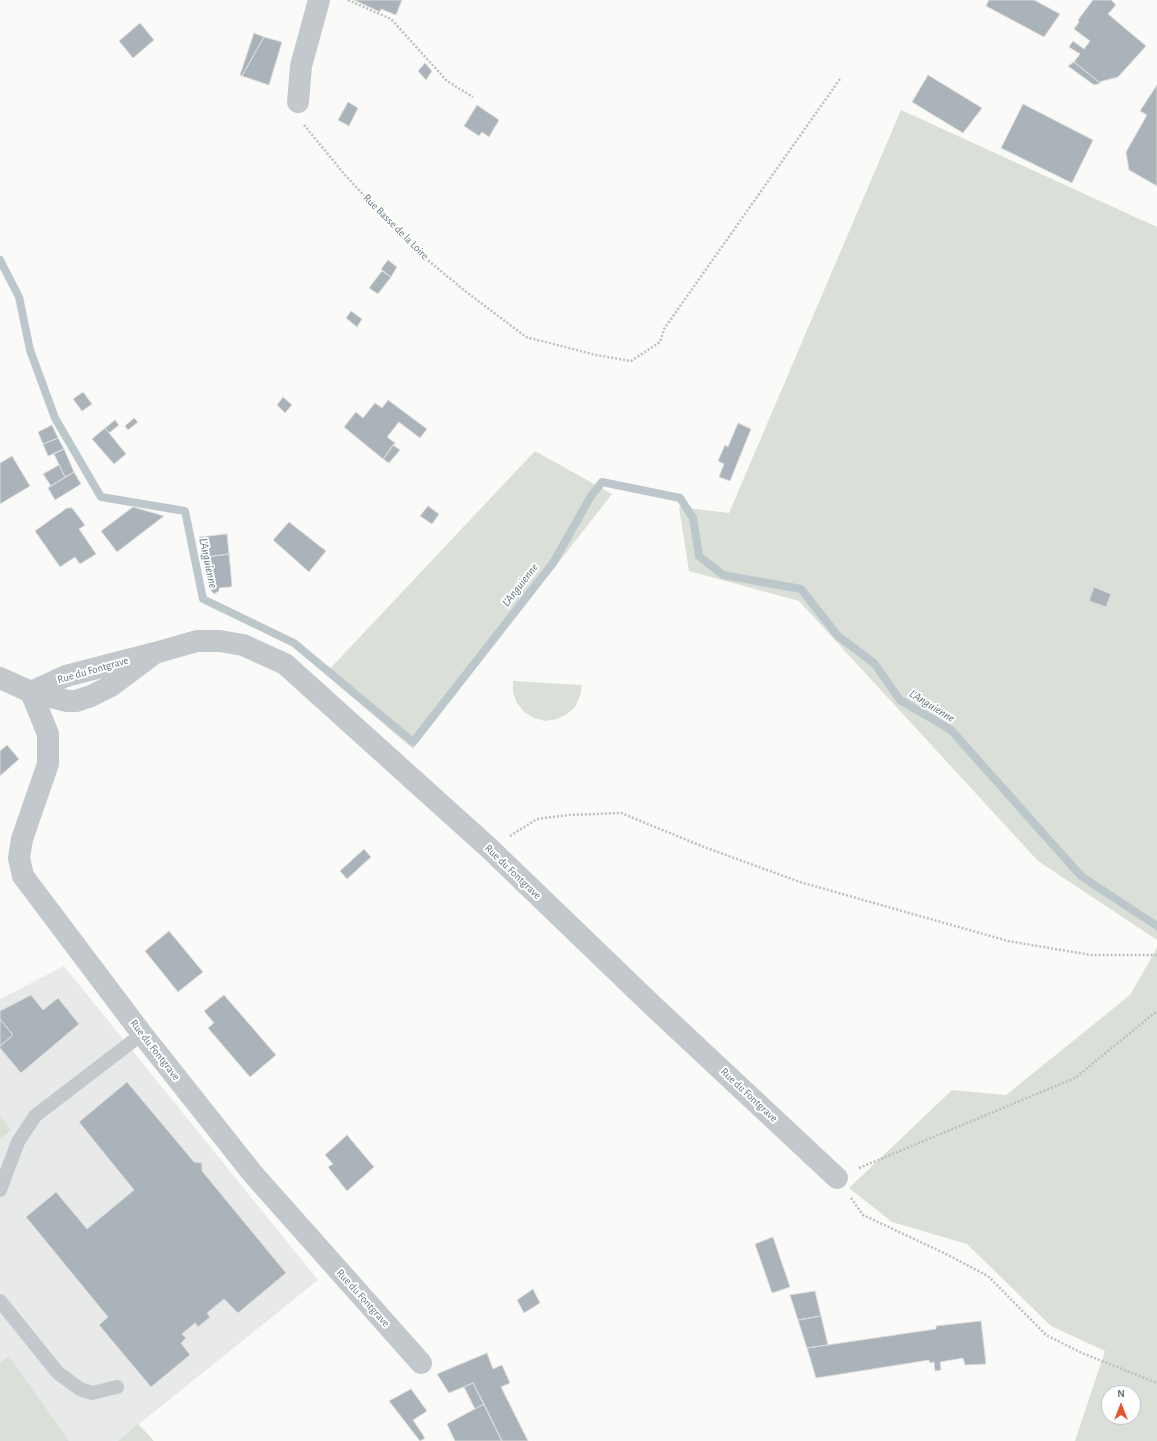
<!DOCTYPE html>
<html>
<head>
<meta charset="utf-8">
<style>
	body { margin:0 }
	#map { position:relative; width:1157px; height:1441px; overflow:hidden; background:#fafaf8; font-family:"Alegreya Sans",sans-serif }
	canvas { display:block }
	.north { position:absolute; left:1101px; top:1385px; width:40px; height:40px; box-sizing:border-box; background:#fff; border:1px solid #c1c8cd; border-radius:50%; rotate:0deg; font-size:11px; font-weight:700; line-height:16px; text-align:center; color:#657683 }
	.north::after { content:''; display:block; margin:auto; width:14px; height:18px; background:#e4572e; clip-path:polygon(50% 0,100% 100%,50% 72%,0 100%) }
</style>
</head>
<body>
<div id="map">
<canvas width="1157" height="1441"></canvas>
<div class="north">N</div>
</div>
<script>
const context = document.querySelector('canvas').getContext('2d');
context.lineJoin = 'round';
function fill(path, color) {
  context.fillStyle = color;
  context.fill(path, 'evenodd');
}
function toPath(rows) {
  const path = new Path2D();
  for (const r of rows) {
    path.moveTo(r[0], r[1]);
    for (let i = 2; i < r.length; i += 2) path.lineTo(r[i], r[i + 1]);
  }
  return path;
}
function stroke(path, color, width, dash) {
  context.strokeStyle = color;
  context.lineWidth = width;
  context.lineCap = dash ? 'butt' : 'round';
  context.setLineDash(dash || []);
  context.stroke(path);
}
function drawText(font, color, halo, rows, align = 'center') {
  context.font = font + ' "Alegreya Sans",sans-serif';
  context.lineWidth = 4;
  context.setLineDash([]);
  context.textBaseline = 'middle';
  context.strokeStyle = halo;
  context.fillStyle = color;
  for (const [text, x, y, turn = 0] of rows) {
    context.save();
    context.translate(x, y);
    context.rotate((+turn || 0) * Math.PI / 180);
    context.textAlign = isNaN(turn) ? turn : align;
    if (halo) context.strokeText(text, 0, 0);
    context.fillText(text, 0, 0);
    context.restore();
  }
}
fill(toPath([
	[64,966,318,1280,118,1441,69,1441,9,1357,0,1363,0,1139,10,1130,0,1115,0,999]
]), '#e8e9e9');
fill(toPath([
	[901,110,1157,227,1157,940,1038,861,799,601,689,571,679,507,729,513],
	[535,451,612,494,413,749,325,674],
	[513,681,582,685,580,696,575,707,567,714,557,719,545,721,534,718,524,712,517,703,513,693],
	[1157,948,1157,1441,1075,1441,1105,1351,1051,1326,967,1244,892,1222,849,1188,952,1090,1006,1095,1130,995],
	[1109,1393,1133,1393,1133,1417,1109,1417],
	[0,1115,11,1130,0,1139],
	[9,1356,69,1441,0,1441,0,1363],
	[138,1424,154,1441,118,1441]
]), '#dadfd7');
stroke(toPath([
	[0,260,19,297,30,350,55,418,101,497,185,511,203,599,294,643,413,742,553,563,591,496,602,482,680,498,693,518,699,556,723,575,801,589,838,636,874,663,900,700,951,730,1081,876,1157,926]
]), '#bbc7cb', 8);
const building = toPath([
	[354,0,402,0,396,15,381,9,380,12,354,0],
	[989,0,1034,0,1060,14,1044,37,986,6,989,0],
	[1093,0,1111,0,1116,5,1108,14,1146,46,1118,77,1099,82,1074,62,1080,54,1069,47,1073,41,1084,49,1090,41,1074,29,1079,22,1078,20,1093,0],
	[140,23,154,40,133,58,119,41,140,23],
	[254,33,264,37,242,76,240,75,254,33],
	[264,37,282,42,269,85,242,76,264,37],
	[1074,62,1099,82,1101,83,1094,85,1068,66,1074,62],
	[425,63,432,71,426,80,418,71,425,63],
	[928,75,982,108,963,133,912,102,928,75],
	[1157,85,1157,186,1129,170,1126,152,1147,115,1140,111,1157,85],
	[348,102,358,108,349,126,338,120,348,102],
	[1023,104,1093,140,1072,183,1001,148,1023,104],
	[477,105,499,120,489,137,482,132,479,136,464,126,477,105],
	[388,260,397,267,391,277,381,269,388,260],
	[382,271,391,277,378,294,369,288,382,271],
	[351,311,362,319,357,327,346,318,351,311],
	[83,392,92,404,82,411,73,399,83,392],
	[283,397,292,405,285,413,277,405,283,397],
	[388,400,427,429,420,438,399,422,387,437,395,443,383,459,344,427,356,412,363,418,375,403,382,408,388,400],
	[134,418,138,422,128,430,125,426,134,418],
	[115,420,119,425,109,433,105,428,115,420],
	[738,423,751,429,730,481,719,477,724,464,718,461,725,445,728,447,738,423],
	[52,425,58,438,43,444,38,432,52,425],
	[105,428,126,454,114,464,92,439,105,428],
	[58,438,64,449,48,456,43,444,58,438],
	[393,445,400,450,389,463,383,459,393,445],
	[64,449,74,472,65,477,54,454,64,449],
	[12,456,30,486,0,504,0,463,12,456],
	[59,465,65,477,51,486,43,474,59,465],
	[74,472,81,484,55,500,48,488,74,472],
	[428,506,439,514,432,524,420,516,428,506],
	[133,507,164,516,117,552,101,531,133,507],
	[72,508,85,525,79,529,96,554,80,564,75,557,60,567,35,531,67,508,72,508],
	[289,522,326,551,309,572,273,540,289,522],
	[227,534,229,554,206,557,199,537,227,534],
	[229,554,232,586,230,587,219,588,219,591,214,594,210,589,206,557,229,554],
	[1094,587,1111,594,1106,607,1089,601,1094,587],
	[7,745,19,759,0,776,0,751,7,745],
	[364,849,371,857,347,879,340,871,364,849],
	[169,931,203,972,178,992,145,951,169,931],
	[31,995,43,1010,58,998,79,1024,21,1073,0,1048,0,1046,13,1035,0,1019,0,1011,31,995],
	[224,995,276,1055,250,1077,208,1028,214,1023,204,1011,224,995],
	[0,1019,13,1035,0,1046,0,1019],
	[127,1082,194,1162,202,1163,202,1171,286,1273,238,1313,224,1299,207,1313,210,1317,198,1327,195,1323,182,1334,186,1338,181,1343,190,1355,151,1387,99,1325,108,1317,26,1217,56,1192,87,1229,134,1190,79,1122,127,1082],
	[347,1135,374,1167,347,1191,328,1167,333,1164,325,1155,347,1135],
	[773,1237,790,1287,772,1293,755,1244,773,1237],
	[533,1289,540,1303,524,1313,517,1300,533,1289],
	[815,1291,821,1316,798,1320,790,1295,815,1291],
	[821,1316,828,1345,807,1348,798,1320,821,1316],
	[981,1321,986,1364,965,1365,963,1358,940,1362,941,1370,935,1371,934,1362,930,1363,929,1360,816,1378,807,1348,936,1329,936,1326,981,1321],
	[487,1353,493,1369,502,1365,510,1383,501,1387,528,1441,502,1441,473,1383,449,1393,437,1374,487,1353],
	[473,1383,484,1404,475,1409,464,1387,473,1383],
	[411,1389,427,1411,413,1420,425,1438,420,1441,389,1401,411,1389],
	[484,1404,502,1441,455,1441,447,1424,484,1404]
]);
fill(building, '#aab3b9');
stroke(building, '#dcdcda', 1);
stroke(toPath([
	[348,0,391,19,447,81,473,97],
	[304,125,345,175,412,247,465,291,526,337,596,355,631,361,660,342,664,329,840,79],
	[510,836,537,819,569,815,621,813,704,847,800,882,1008,941,1091,955,1157,955],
	[859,1168,1075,1078,1157,1011],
	[851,1198,863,1215,944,1253,988,1276,1046,1335,1082,1353,1157,1383]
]), '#bbbfc2', 2.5, [2, 2]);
stroke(toPath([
	[0,1190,18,1142,35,1116,142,1034],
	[0,1301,58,1373,80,1389,92,1393,117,1387]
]), '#c3c8cc', 14);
stroke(toPath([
	[298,102,301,66,319,0],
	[155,653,197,641,220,641,243,645,285,664,489,848,652,1005,837,1178],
	[0,678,31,692,67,701,76,701,91,696,111,686,155,653,66,676,31,692],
	[31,692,48,734,48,764,22,839,19,858,23,876,142,1034,253,1174,421,1363]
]), '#c3c8cc', 22);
drawText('11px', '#657683', '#fff', [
	["Rue Basse de la Loire",396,227,45],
	["Rue du Fontgrave",93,670,-16],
	["Rue du Fontgrave",513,872,44],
	["Rue du Fontgrave",155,1050,52],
	["Rue du Fontgrave",749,1095,43],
	["Rue du Fontgrave",363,1298,48]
]);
drawText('italic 12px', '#60757c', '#fff', [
	["L'Anguienne",208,563,78],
	["L'Anguienne",520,585,-52],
	["L'Anguienne",932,706,32]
]);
</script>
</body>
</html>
